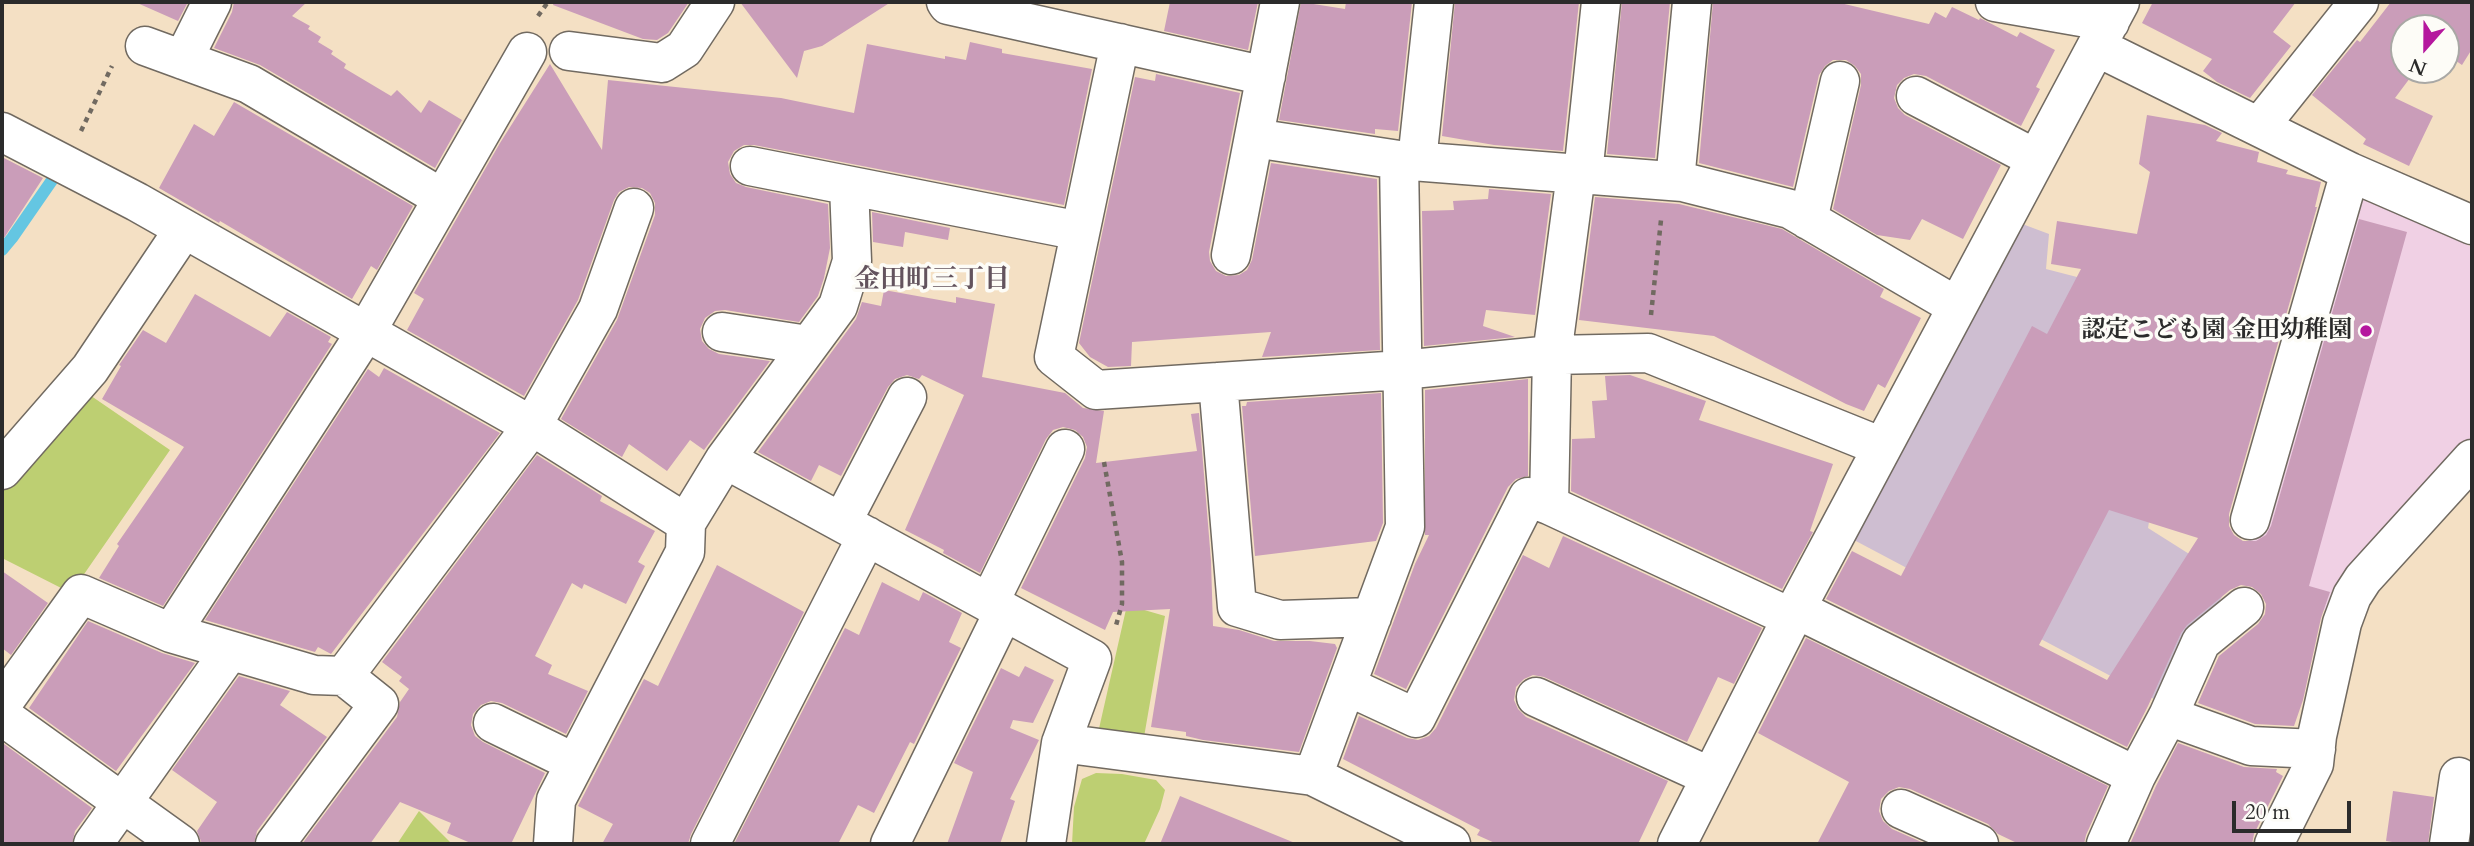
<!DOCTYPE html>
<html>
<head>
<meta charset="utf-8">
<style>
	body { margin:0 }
	#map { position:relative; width:2474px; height:846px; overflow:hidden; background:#f4e0c4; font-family:Cardo,serif }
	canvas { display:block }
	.frame { position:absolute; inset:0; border:4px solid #2b2b2b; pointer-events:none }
	.north { position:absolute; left:2390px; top:14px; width:70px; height:70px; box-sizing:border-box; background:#fdfcf7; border:2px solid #a9a8a5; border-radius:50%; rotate:201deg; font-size:19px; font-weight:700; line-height:28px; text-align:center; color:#2b2b2b }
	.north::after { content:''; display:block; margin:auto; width:24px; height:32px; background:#b5179e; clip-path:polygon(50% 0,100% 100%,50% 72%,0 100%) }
	.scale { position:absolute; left:2232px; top:801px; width:119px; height:32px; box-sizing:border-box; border:4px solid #2b2b2b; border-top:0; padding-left:9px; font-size:21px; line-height:24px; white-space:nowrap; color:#2b2b2b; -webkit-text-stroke:5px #fdfcf7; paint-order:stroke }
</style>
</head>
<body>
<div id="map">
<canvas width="2474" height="846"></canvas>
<div class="frame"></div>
<div class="north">N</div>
<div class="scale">20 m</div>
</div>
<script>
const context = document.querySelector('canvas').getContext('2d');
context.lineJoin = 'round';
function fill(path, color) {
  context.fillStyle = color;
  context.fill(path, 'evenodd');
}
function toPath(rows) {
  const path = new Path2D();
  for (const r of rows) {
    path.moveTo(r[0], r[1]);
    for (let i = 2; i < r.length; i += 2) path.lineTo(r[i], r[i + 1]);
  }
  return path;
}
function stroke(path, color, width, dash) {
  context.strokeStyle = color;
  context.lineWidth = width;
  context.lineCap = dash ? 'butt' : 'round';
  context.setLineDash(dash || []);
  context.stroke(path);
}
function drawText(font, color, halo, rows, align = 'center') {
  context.font = font + ' Cardo,"Noto Serif JP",serif';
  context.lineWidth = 7;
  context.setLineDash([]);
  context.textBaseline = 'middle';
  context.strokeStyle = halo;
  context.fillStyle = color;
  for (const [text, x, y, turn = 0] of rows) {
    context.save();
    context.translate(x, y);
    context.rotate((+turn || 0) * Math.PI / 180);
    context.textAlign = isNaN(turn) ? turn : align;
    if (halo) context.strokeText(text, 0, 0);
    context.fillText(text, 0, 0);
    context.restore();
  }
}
fill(toPath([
	[2365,194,2472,247,2472,441,2327,611,2238,574,2345,210]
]), '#f0d0e4');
fill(toPath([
	[2017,222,2049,234,2046,269,2197,308,2160,454,2148,528,2232,581,2156,700,1854,540]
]), '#cebed1');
fill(toPath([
	[81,389,170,450,71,593,2,558,2,480],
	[1127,605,1165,616,1144,737,1098,733],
	[1096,773,1122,774,1156,780,1165,790,1160,809,1144,844,1072,844,1074,807,1082,779],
	[419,811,452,844,397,844]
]), '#bdcf72');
stroke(toPath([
	[2,250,12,238,57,173]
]), '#64c6e2', 12);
fill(toPath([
	[135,2,188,2,178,21],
	[234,2,307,2,292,16,310,26,308,29,321,37,318,42,333,51,331,54,346,64,344,68,391,96,397,90,421,113,429,100,462,120,435,168,260,65,214,48,232,12],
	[554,2,689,2,668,33,657,40,643,39,553,5],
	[740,2,891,2,822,46,804,51,797,78],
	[1170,2,1258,2,1248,50,1164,31],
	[1301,2,1345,9,1346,2,1412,2,1398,131,1375,129,1375,134,1279,120],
	[1455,2,1579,2,1563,151,1494,145,1442,136],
	[1622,2,1670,2,1655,158,1607,154],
	[1713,2,1836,2,1929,24,1935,12,1946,18,1952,7,1979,20,1980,18,2017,37,2020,32,2055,50,2036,87,2040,89,2021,126,1926,76,1914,74,1904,78,1897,85,1894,98,1898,108,1905,115,2001,165,1963,239,1922,219,1910,240,1877,235,1833,209,1861,85,1861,74,1855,66,1846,60,1833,60,1825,66,1819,75,1793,187,1699,163],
	[2153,2,2296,2,2273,32,2291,46,2250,98,2217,82,2203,71,2212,59,2142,23],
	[2391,2,2472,2,2472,49,2462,65,2446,54,2446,28,2404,28,2404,70,2416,70,2395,98,2433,116,2409,166,2363,144,2366,139,2312,95,2357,40,2360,42],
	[970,42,1002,49,1002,53,1092,69,1064,205,754,145,744,145,734,151,728,162,730,174,736,183,746,187,828,204,830,248,824,278,818,296,799,322,725,310,715,311,705,318,700,329,702,341,709,349,719,354,770,361,704,450,690,440,667,471,629,444,622,457,561,419,617,320,655,215,655,203,650,193,642,188,629,187,619,192,614,200,578,300,524,396,407,330,424,299,414,293,500,143,550,64,602,150,608,80,781,98,854,113,867,44,945,59,945,56,966,60],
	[1156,74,1240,93,1209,252,1210,261,1216,271,1226,276,1239,275,1247,270,1252,260,1271,163,1377,179,1380,350,1262,357,1271,332,1132,342,1131,366,1108,367,1090,357,1079,343,1135,77,1155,81],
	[234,102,413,206,377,270,371,266,352,299,220,221,219,223,159,188,194,124,214,136],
	[2147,115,2205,125,2222,133,2216,141,2259,152,2257,162,2288,170,2286,174,2321,182,2315,207,2317,207,2229,514,2229,526,2234,535,2243,541,2256,541,2266,535,2271,526,2359,219,2407,232,2309,586,2330,592,2321,618,2303,700,2294,726,2255,724,2198,703,2219,656,2258,624,2265,614,2266,604,2261,594,2252,587,2241,585,2230,590,2187,625,2181,633,2148,706,2127,747,1826,599,1852,551,1901,576,2032,326,2047,334,2081,269,2051,264,2057,221,2137,234,2150,172,2139,164],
	[2109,510,2198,538,2107,680,2039,645],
	[2,157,43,178,2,241],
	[1489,189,1551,194,1535,315,1486,310,1483,326,1515,337,1424,346,1422,211,1454,210,1453,201,1488,199],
	[1595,197,1679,204,1782,229,1884,289,1880,297,1921,318,1885,388,1878,384,1864,411,1846,404,1714,336,1579,320],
	[872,212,950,228,948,240,905,232,903,247,873,242],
	[884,290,956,303,956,297,995,304,982,377,1065,393,1083,408,1104,411,1096,463,1197,451,1191,414,1199,413,1211,561,1213,626,1239,630,1274,641,1310,641,1335,644,1337,648,1299,752,1203,740,1186,736,1186,732,1151,727,1170,609,1113,612,1105,630,1021,588,1085,458,1087,447,1083,437,1075,430,1063,427,1053,430,1046,439,980,573,943,553,944,550,905,530,964,395,922,375,919,379,907,375,895,379,888,387,841,476,819,465,811,481,758,452,856,319,862,302,881,306],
	[195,294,270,337,287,312,331,337,328,342,332,344,163,606,99,578,119,546,117,544,184,447,102,399,121,366,119,365,143,330,166,343],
	[384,368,500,433,331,654,318,647,315,652,205,620,368,369,379,377],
	[1630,375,1706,401,1699,420,1833,464,1810,531,1813,532,1782,589,1571,491,1572,439,1595,438,1592,401,1607,400,1605,376],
	[1528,379,1528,476,1516,479,1508,487,1406,689,1374,674,1415,564,1429,535,1425,535,1425,390],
	[1381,393,1383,523,1376,541,1255,556,1242,406,1246,406,1247,402],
	[537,455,602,496,600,501,655,531,638,562,645,566,626,604,584,584,582,589,572,583,535,656,552,665,548,674,588,691,566,734,502,703,491,701,481,705,473,714,471,725,475,736,483,742,545,773,511,844,473,844,447,833,451,823,400,802,370,844,302,844,397,717,400,702,409,689,399,681,402,677,382,662],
	[1563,536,1762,628,1734,684,1718,677,1687,742,1544,677,1533,675,1524,679,1516,687,1514,700,1518,709,1526,717,1668,781,1638,844,1497,844,1477,835,1480,830,1343,759,1359,716,1407,738,1418,740,1429,736,1436,728,1523,555,1549,568],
	[717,565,804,612,691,834,688,844,602,844,613,824,578,806,644,679,658,686],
	[2,571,48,603,11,655,2,648],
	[882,582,919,601,923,592,962,613,949,642,961,648,914,744,910,742,874,813,858,805,838,844,734,844,845,628,859,635],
	[88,621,162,653,195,663,116,771,29,708],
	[1806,638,2108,786,2086,835,2084,844,2019,844,1998,834,1988,824,1910,789,1899,787,1889,791,1881,799,1879,811,1883,821,1892,829,1926,844,1817,844,1849,782,1758,733],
	[1025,666,1054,680,1033,723,1013,720,1010,728,1039,740,1010,799,1015,801,1000,844,947,844,973,772,954,763,1001,668,1019,677],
	[239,676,290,691,280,705,327,737,257,831,254,844,202,844,197,831,217,802,172,770],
	[2178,743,2244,767,2277,769,2276,772,2283,776,2254,834,2252,844,2130,844,2156,786],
	[4,744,92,808,75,831,72,844,2,844,2,747],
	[2393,791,2434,797,2428,844,2405,844,2386,841],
	[1180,796,1295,843,1295,844,1160,844]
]), '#ca9db9');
const minor = toPath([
	[946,2,948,5,1266,76],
	[1995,2,2110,22],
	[1120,43,1054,357,1096,390,1402,370,1552,355,1648,353,1882,447],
	[145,46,249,84,442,198],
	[2097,47,2350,172,2472,225],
	[569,51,662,63,684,49,715,2],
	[183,60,212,2],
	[1916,96,2036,159],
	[2259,127,2359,2],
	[2,132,137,202,532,426,686,523,725,459,838,306,852,261,849,186],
	[1254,138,1399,160,1683,182,1790,209,1956,306],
	[1417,161,1434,2],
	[750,166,1080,231],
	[1576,174,1552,355,1549,505,1792,618],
	[1583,174,1601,2],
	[1675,181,1692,2],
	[1808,220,1840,81],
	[1231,255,1280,2],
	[722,332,808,345],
	[1218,382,1237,607,1280,620,1372,617],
	[725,459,1092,659,1061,743],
	[2,470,90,369,184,229],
	[2250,520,2350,172],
	[842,522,907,397],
	[989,603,1065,449],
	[1796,609,2136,776],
	[171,633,366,332,527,52],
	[1347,686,1416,718,1528,497,1549,505],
	[1536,697,1711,777],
	[2,704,81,594,171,633,314,675,344,676],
	[2,716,180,844],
	[2168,716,2251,746,2316,749],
	[493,723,575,763],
	[1313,776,1405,527,1399,160],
	[1901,809,1979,844],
	[93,844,230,651],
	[275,844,379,704,344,676,532,426,598,309,634,208],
	[553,844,556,800,685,552,686,523],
	[710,844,867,536],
	[890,844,1004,611],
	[1046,844,1061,743,1313,776,1451,844],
	[1677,844,1796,609,2120,2],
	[2106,844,2136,776,2168,716,2201,642,2244,607],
	[2274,844,2314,764,2317,736,2342,623,2352,596,2363,579,2472,459],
	[2449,844,2459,777]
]);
stroke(minor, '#716a61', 41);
stroke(toPath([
	[538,16,548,2],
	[81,131,112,66],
	[1651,315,1661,220],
	[1104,462,1122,562,1122,604,1115,629]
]), '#716a61', 4.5, [5, 5]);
stroke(minor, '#fff', 38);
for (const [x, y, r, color] of [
	[2366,331,7,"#b5179e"]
]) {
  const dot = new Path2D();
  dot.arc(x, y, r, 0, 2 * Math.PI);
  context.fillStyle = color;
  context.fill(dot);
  stroke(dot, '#fdfcf7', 2.5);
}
drawText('bold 24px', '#2b2b2b', '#fdfcf7', [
	["認定こども園 金田幼稚園",2352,331]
], 'right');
drawText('bold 26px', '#63535d', '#fdfcf7', [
	["金田町三丁目",932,281]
]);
</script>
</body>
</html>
